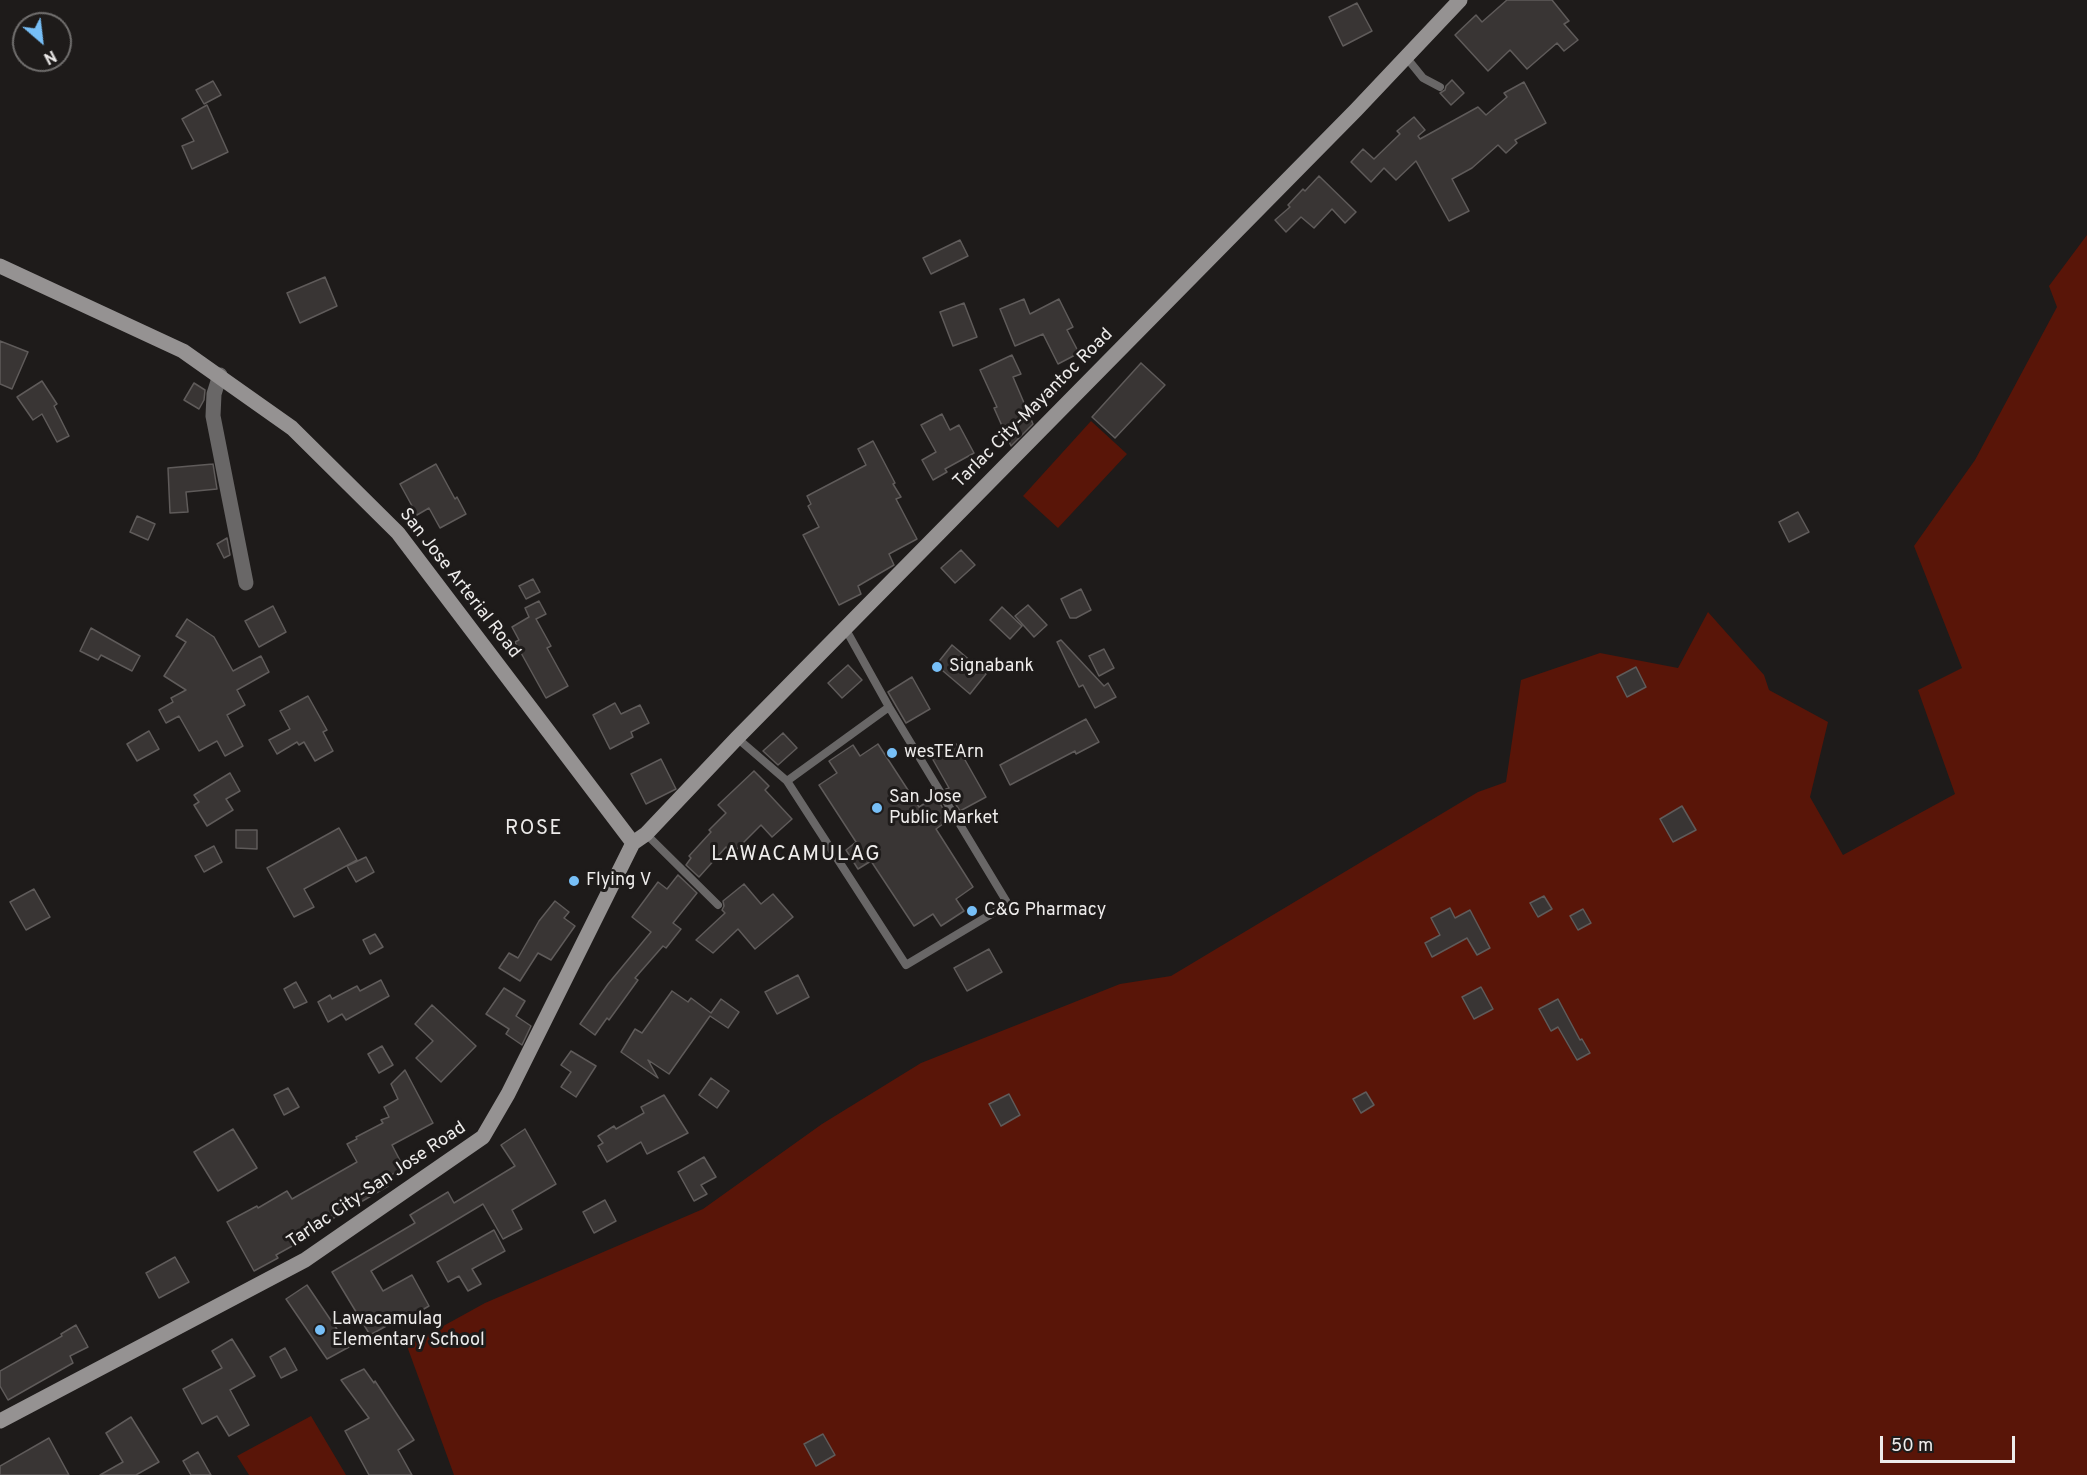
<!DOCTYPE html>
<html>
<head>
<meta charset="utf-8">
<style>
	body { margin:0 }
	#map { position:relative; width:2087px; height:1475px; overflow:hidden; background:#1e1b1a; font-family:Overpass,sans-serif }
	canvas { display:block }
	.north { position:absolute; left:12px; top:12px; width:60px; height:60px; box-sizing:border-box; background:#1e1b1a; border:2px solid #716f6e; border-radius:50%; rotate:152deg; font-size:16px; font-weight:700; line-height:24px; text-align:center; color:#eeeceb }
	.north::after { content:''; display:block; margin:auto; width:21px; height:27px; background:#77bff7; clip-path:polygon(50% 0,100% 100%,50% 72%,0 100%) }
	.scale { position:absolute; left:1880px; top:1436px; width:135px; height:27px; box-sizing:border-box; border:3px solid #eeeceb; border-top:0; padding-left:8px; font-size:18px; line-height:21px; white-space:nowrap; color:#eeeceb; -webkit-text-stroke:4px #1e1b1a; paint-order:stroke }
</style>
</head>
<body>
<div id="map">
<canvas width="2087" height="1475"></canvas>
<div class="north">N</div>
<div class="scale">50 m</div>
</div>
<script>
const context = document.querySelector('canvas').getContext('2d');
context.lineJoin = 'round';
function fill(path, color) {
  context.fillStyle = color;
  context.fill(path, 'evenodd');
}
function toPath(rows) {
  const path = new Path2D();
  for (const r of rows) {
    path.moveTo(r[0], r[1]);
    for (let i = 2; i < r.length; i += 2) path.lineTo(r[i], r[i + 1]);
  }
  return path;
}
function stroke(path, color, width, dash) {
  context.strokeStyle = color;
  context.lineWidth = width;
  context.lineCap = dash ? 'butt' : 'round';
  context.setLineDash(dash || []);
  context.stroke(path);
}
function drawText(font, color, halo, rows, align = 'center') {
  context.font = font + ' Overpass,sans-serif';
  context.lineWidth = 6;
  context.setLineDash([]);
  context.textBaseline = 'middle';
  context.strokeStyle = halo;
  context.fillStyle = color;
  for (const [text, x, y, turn = 0] of rows) {
    context.save();
    context.translate(x, y);
    context.rotate((+turn || 0) * Math.PI / 180);
    context.textAlign = isNaN(turn) ? turn : align;
    if (halo) context.strokeText(text, 0, 0);
    context.fillText(text, 0, 0);
    context.restore();
  }
}
fill(toPath([
	[2087,235,2087,1475,454,1475,407,1346,485,1303,703,1209,822,1124,921,1063,1120,984,1171,976,1478,792,1506,782,1521,680,1600,653,1678,668,1708,612,1764,675,1769,690,1828,722,1810,797,1843,855,1955,794,1918,690,1962,668,1914,546,1975,460,2057,307,2049,286],
	[1091,421,1127,454,1058,528,1023,496],
	[311,1416,346,1475,249,1475,237,1456]
]), '#591508');
const building = toPath([
	[1507,0,1552,0,1569,21,1564,24,1578,40,1564,51,1557,43,1527,69,1510,50,1488,71,1455,35,1476,15,1482,22,1507,0],
	[1357,3,1372,31,1343,46,1329,17,1357,3],
	[1452,80,1464,93,1451,105,1440,93,1445,90,1446,86,1452,80],
	[213,81,221,95,204,104,196,90,213,81],
	[1524,82,1546,123,1515,140,1517,143,1506,153,1498,145,1472,168,1452,179,1469,211,1449,221,1416,161,1396,180,1384,168,1371,182,1351,162,1363,149,1374,159,1400,134,1397,131,1414,117,1425,130,1418,136,1420,139,1478,107,1486,115,1507,97,1504,93,1524,82],
	[207,105,228,152,192,169,182,146,194,141,182,119,207,105],
	[1319,176,1356,212,1345,223,1332,209,1314,228,1301,217,1286,232,1275,220,1290,207,1288,205,1303,189,1305,191,1319,176],
	[960,240,968,256,931,274,923,258,960,240],
	[325,277,337,306,300,323,287,293,325,277],
	[1024,299,1030,314,1059,299,1073,327,1067,330,1079,353,1058,364,1043,334,1015,346,1000,309,1024,299],
	[964,303,977,337,953,346,940,312,964,303],
	[0,341,28,352,12,389,0,384,0,341],
	[1012,355,1021,374,1013,377,1033,424,1011,446,994,408,997,407,980,370,1012,355],
	[1141,363,1165,385,1115,438,1092,417,1141,363],
	[42,381,57,404,54,406,69,436,57,442,42,414,33,420,17,397,42,381],
	[194,383,205,390,204,400,199,409,184,400,194,383],
	[942,414,950,430,959,425,974,453,945,469,947,472,933,480,922,460,936,452,921,425,942,414],
	[873,441,895,483,893,484,901,497,896,499,917,539,889,554,894,565,858,586,861,594,839,605,803,535,819,527,808,506,811,504,807,496,866,465,858,449,873,441],
	[213,464,217,489,186,492,188,512,170,513,168,468,213,464],
	[436,464,455,499,457,497,466,514,440,528,429,508,417,515,400,484,436,464],
	[1798,512,1809,532,1789,542,1779,522,1798,512],
	[137,516,155,524,148,540,130,532,137,516],
	[227,538,230,555,224,558,217,544,227,538],
	[961,550,975,565,955,583,941,568,961,550],
	[533,579,540,592,526,599,519,586,533,579],
	[1081,589,1091,610,1076,618,1070,618,1061,599,1081,589],
	[539,601,546,614,536,619,551,646,547,648,568,686,546,698,515,642,519,640,512,627,529,617,525,608,539,601],
	[1028,605,1047,625,1034,637,1015,616,1028,605],
	[273,606,286,632,259,647,245,621,273,606],
	[1002,607,1022,626,1010,639,990,620,1002,607],
	[187,619,214,637,233,671,261,656,269,672,237,690,245,705,227,715,243,746,225,756,217,741,199,751,179,716,166,723,159,710,173,702,171,698,186,690,164,676,186,642,176,636,187,619],
	[91,628,140,656,132,671,101,655,98,660,80,651,91,628],
	[1061,640,1104,686,1108,683,1116,697,1095,708,1083,685,1079,687,1069,667,1057,642,1061,640],
	[952,645,986,674,970,694,936,665,952,645],
	[1104,649,1114,668,1099,676,1089,656,1104,649],
	[848,665,862,680,842,698,828,683,848,665],
	[1636,667,1646,687,1627,697,1617,677,1636,667],
	[912,677,930,709,906,723,888,692,912,677],
	[308,696,327,730,323,732,333,751,315,761,304,742,299,745,297,742,277,754,269,740,290,729,280,711,308,696],
	[615,703,621,714,640,705,649,723,631,732,633,737,610,749,593,715,615,703],
	[1086,719,1099,742,1076,754,1075,751,1010,785,1000,765,1086,719],
	[149,731,159,749,137,761,127,744,149,731],
	[783,733,797,748,778,765,763,751,783,733],
	[878,744,919,807,936,796,948,818,946,819,947,821,936,829,973,887,956,899,964,911,941,926,933,914,914,926,871,861,858,869,846,850,856,842,819,785,837,773,829,761,853,745,860,756,878,744],
	[956,744,986,797,960,811,946,789,949,788,932,758,956,744],
	[661,759,676,789,646,804,631,774,661,759],
	[754,771,769,786,765,790,792,819,772,837,761,825,732,854,726,847,699,877,686,865,691,858,689,856,711,832,709,830,726,813,718,805,754,771],
	[230,773,240,791,226,799,233,810,207,826,194,805,199,802,194,795,230,773],
	[1682,806,1696,830,1673,842,1660,819,1682,806],
	[339,828,357,860,304,889,314,907,294,917,267,868,339,828],
	[236,830,257,830,257,849,236,848,236,830],
	[214,846,222,862,204,872,195,856,214,846],
	[366,857,374,872,356,882,347,866,366,857],
	[678,875,697,893,673,923,681,929,666,948,663,946,635,978,638,980,609,1020,607,1018,595,1035,580,1024,608,984,651,932,632,917,658,882,667,889,678,875],
	[744,884,761,904,773,894,793,917,755,949,738,929,713,953,696,940,725,913,722,910,724,906,723,901,744,884],
	[34,889,50,917,26,930,10,902,34,889],
	[1544,896,1552,909,1538,917,1530,903,1544,896],
	[555,901,569,912,564,918,575,926,551,960,538,953,520,981,499,968,509,953,518,958,539,921,555,901],
	[1450,908,1455,918,1470,910,1490,948,1477,955,1467,938,1432,957,1425,943,1440,935,1431,918,1450,908],
	[1583,909,1591,923,1578,930,1570,916,1583,909],
	[375,934,383,947,370,954,363,940,375,934],
	[989,949,1002,972,967,991,954,968,989,949],
	[798,975,809,997,777,1014,765,992,798,975],
	[381,980,389,996,346,1020,342,1014,328,1022,318,1002,330,995,332,999,357,986,360,991,381,980],
	[296,982,307,1002,294,1008,284,989,296,982],
	[1481,987,1493,1009,1474,1019,1462,997,1481,987],
	[504,988,525,1001,516,1016,531,1026,522,1045,506,1034,509,1029,486,1014,504,988],
	[672,991,688,1002,691,998,711,1013,721,999,739,1012,728,1028,710,1016,669,1074,648,1060,658,1078,621,1052,635,1029,642,1033,672,991],
	[1558,999,1580,1040,1582,1039,1590,1053,1577,1060,1558,1027,1551,1031,1539,1009,1558,999],
	[432,1005,476,1046,441,1082,416,1058,433,1041,415,1024,432,1005],
	[382,1046,393,1065,379,1073,368,1054,382,1046],
	[571,1051,596,1066,576,1097,561,1087,571,1072,561,1065,571,1051],
	[405,1070,433,1123,392,1145,404,1168,384,1179,388,1186,310,1232,312,1235,276,1255,278,1258,254,1271,227,1222,257,1206,258,1208,287,1191,292,1199,357,1162,347,1144,357,1139,356,1137,383,1123,381,1120,389,1117,384,1107,398,1099,391,1084,405,1070],
	[711,1078,729,1091,717,1108,699,1095,711,1078],
	[288,1088,299,1107,284,1115,274,1095,288,1088],
	[1366,1092,1374,1105,1361,1113,1353,1099,1366,1092],
	[1009,1094,1020,1115,1001,1126,989,1104,1009,1094],
	[664,1095,688,1133,647,1154,641,1142,607,1162,598,1146,603,1143,598,1136,614,1126,616,1129,644,1113,641,1107,664,1095],
	[233,1129,257,1168,218,1191,194,1152,233,1129],
	[525,1129,556,1184,512,1210,522,1229,503,1239,483,1204,371,1271,383,1291,412,1275,429,1306,410,1317,408,1314,370,1335,332,1272,415,1223,410,1215,448,1192,454,1203,515,1166,501,1145,525,1129],
	[704,1157,716,1177,701,1185,707,1194,694,1201,678,1172,704,1157],
	[605,1200,616,1221,594,1233,583,1212,605,1200],
	[494,1230,505,1251,472,1269,481,1284,468,1291,459,1276,448,1282,437,1262,494,1230],
	[175,1257,189,1282,159,1298,146,1273,175,1257],
	[307,1285,349,1347,327,1359,286,1299,307,1285],
	[76,1325,88,1347,70,1356,73,1363,8,1400,0,1386,0,1371,62,1336,61,1334,76,1325],
	[232,1339,255,1376,230,1390,249,1425,229,1436,217,1416,202,1424,183,1389,222,1368,212,1351,232,1339],
	[285,1348,297,1370,281,1378,270,1357,285,1348],
	[364,1369,374,1383,375,1381,414,1440,398,1450,412,1475,369,1475,345,1431,369,1418,341,1380,364,1369],
	[131,1417,159,1462,136,1475,100,1475,123,1462,106,1433,131,1417],
	[823,1434,835,1455,816,1466,804,1444,823,1434],
	[49,1438,69,1475,0,1475,0,1466,49,1438],
	[198,1452,211,1475,191,1475,183,1461,198,1452]
]);
fill(building, '#393534');
stroke(building, '#5f5b5a', 1.5);
stroke(toPath([
	[1406,57,1423,78,1440,87],
	[737,738,787,781,906,965,1008,904,889,707,845,628],
	[787,781,889,707],
	[646,834,718,905]
]), '#696767', 8);
stroke(toPath([
	[220,375,214,394,213,416,246,583]
]), '#696767', 15);
stroke(toPath([
	[0,266,183,351,292,428,398,533,633,843],
	[633,843,646,834,737,738,1356,110,1460,0],
	[0,1421,305,1260,483,1137,508,1094,633,843]
]), '#959292', 15);
for (const [x, y, r, color] of [
	[937,667,6,"#77bff7"],
	[892,753,6,"#77bff7"],
	[877,808,6,"#77bff7"],
	[574,881,6,"#77bff7"],
	[972,911,6,"#77bff7"],
	[320,1330,6,"#77bff7"]
]) {
  const dot = new Path2D();
  dot.arc(x, y, r, 0, 2 * Math.PI);
  context.fillStyle = color;
  context.fill(dot);
  stroke(dot, '#1e1b1a', 2);
}
drawText('18px', '#eeeceb', '#1e1b1a', [
	["Tarlac City-Mayantoc Road",1034,409,-45],
	["San Jose Arterial Road",459,584,52],
	["Tarlac City-San Jose Road",377,1186,-34]
]);
drawText('18px', '#eeeceb', '#1e1b1a', [
	["Signabank",949,667],
	["wesTEArn",904,753],
	["San Jose",889,798],
	["Public Market",889,819],
	["Flying V",586,881],
	["C&G Pharmacy",984,911],
	["Lawacamulag",332,1320],
	["Elementary School",332,1341]
], 'left');
context.letterSpacing = '1.5px';
drawText('20px', '#eeeceb', '#1e1b1a', [
	["ROSE",534,830]
]);
context.letterSpacing = '0px';
context.letterSpacing = '1.5px';
drawText('21px', '#eeeceb', '#1e1b1a', [
	["LAWACAMULAG",796,856]
]);
context.letterSpacing = '0px';
</script>
</body>
</html>
